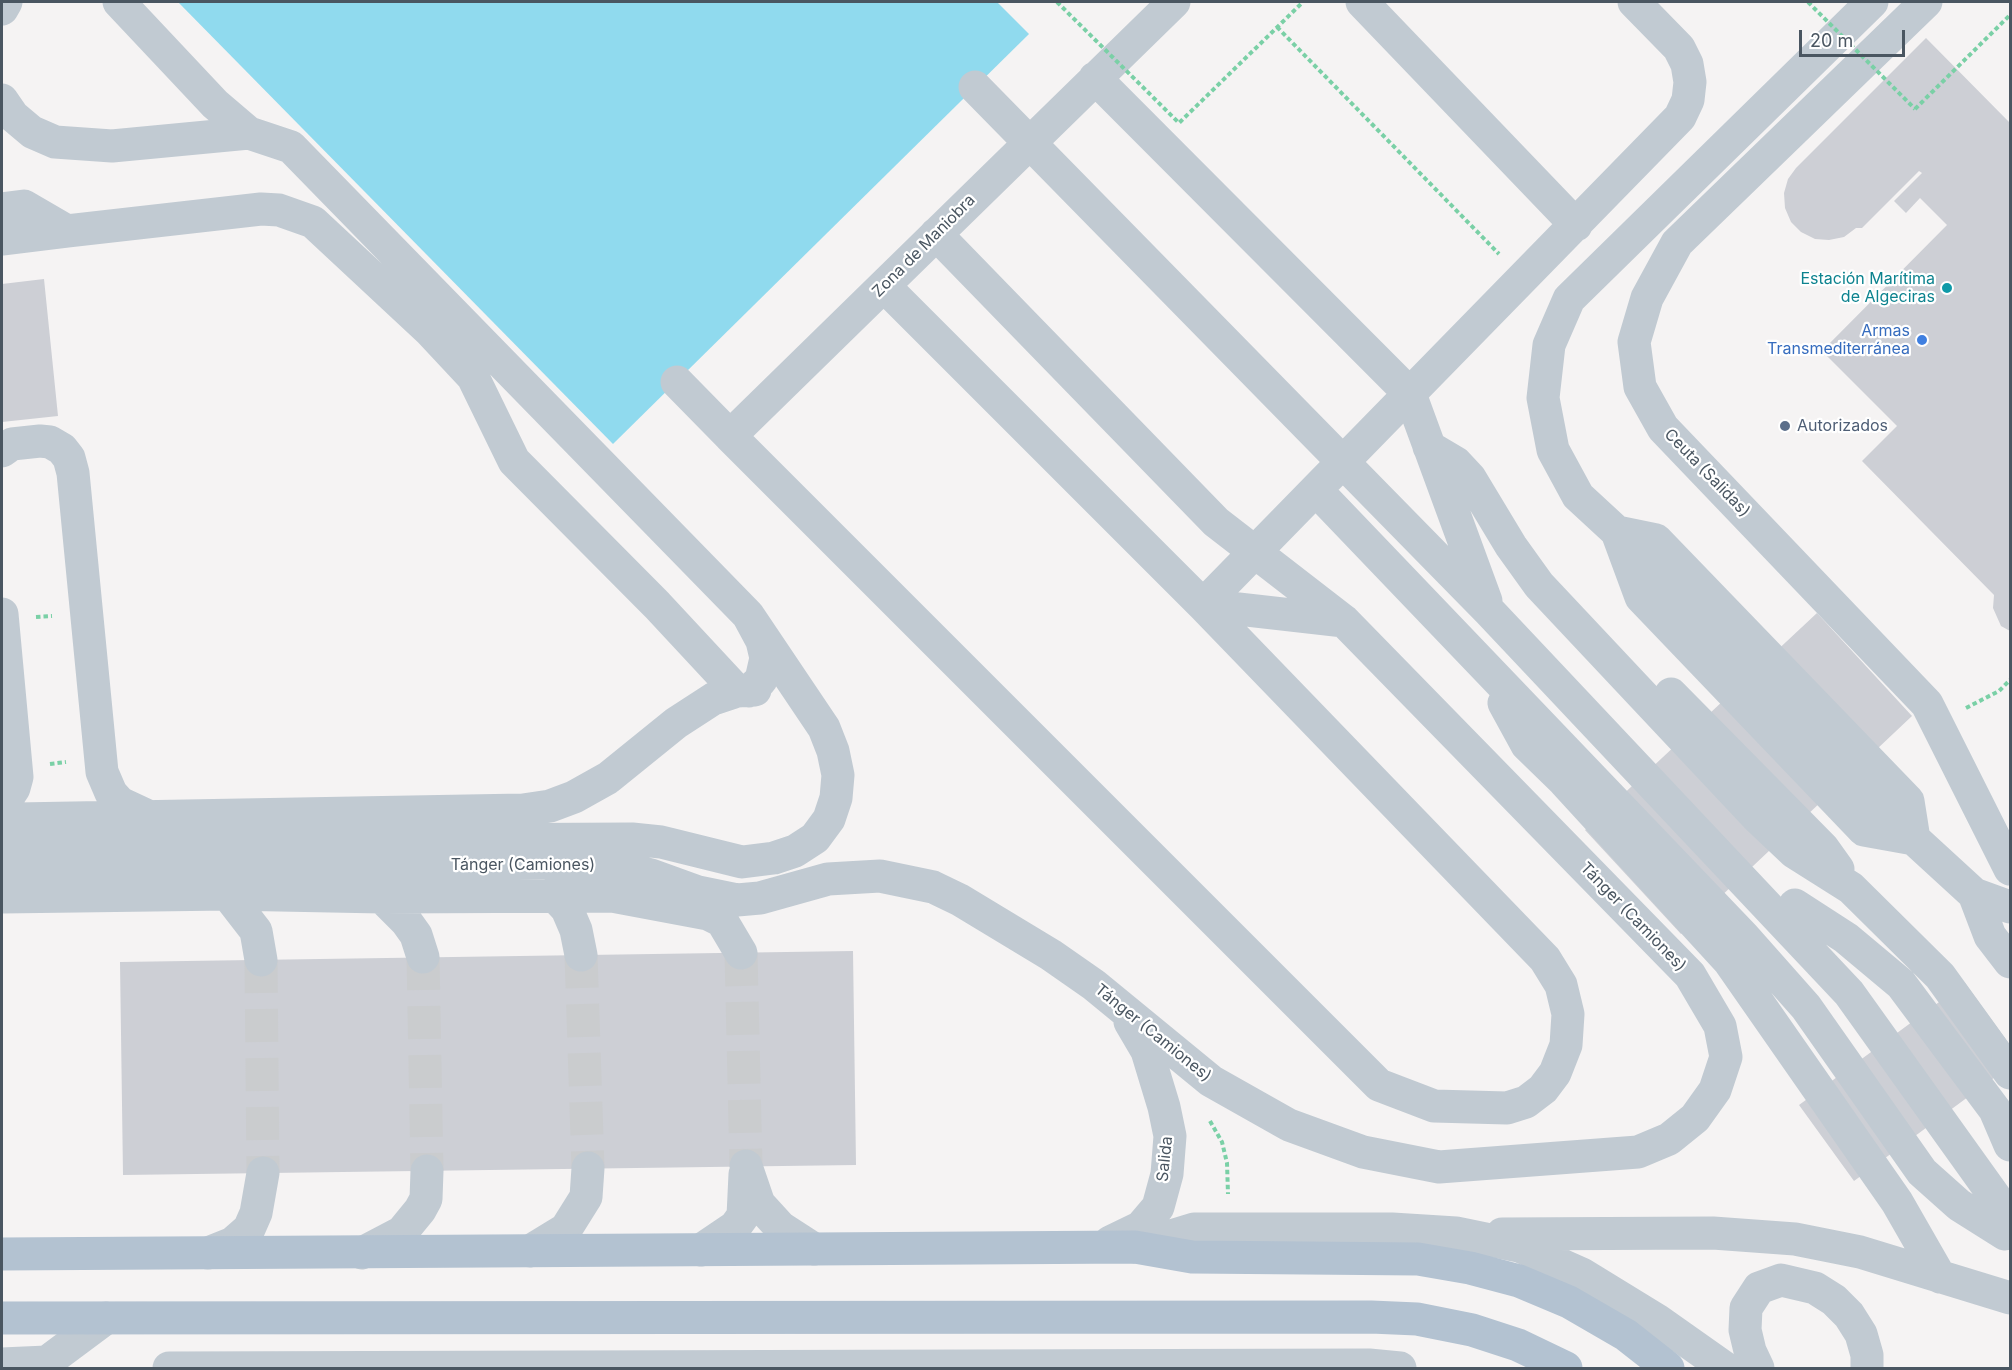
<!DOCTYPE html>
<html>
<head>
<meta charset="utf-8">
<style>
	body { margin:0 }
	#map { position:relative; width:2012px; height:1370px; overflow:hidden; background:#f5f3f3; font-family:Inter,sans-serif }
	canvas { display:block }
	.frame { position:absolute; inset:0; border:3px solid #4a5661; pointer-events:none }
	.scale { position:absolute; left:1799px; top:30px; width:106px; height:27px; box-sizing:border-box; border:3px solid #4a5661; border-top:0; padding-left:8px; font-size:18px; line-height:21px; white-space:nowrap; color:#4a5661; -webkit-text-stroke:4px #fff; paint-order:stroke }
</style>
</head>
<body>
<div id="map">
<canvas width="2012" height="1370"></canvas>
<div class="frame"></div>
<div class="scale">20 m</div>
</div>
<script>
const context = document.querySelector('canvas').getContext('2d');
context.lineJoin = 'round';
function fill(path, color) {
  context.fillStyle = color;
  context.fill(path, 'evenodd');
}
function toPath(rows) {
  const path = new Path2D();
  for (const r of rows) {
    path.moveTo(r[0], r[1]);
    for (let i = 2; i < r.length; i += 2) path.lineTo(r[i], r[i + 1]);
  }
  return path;
}
function stroke(path, color, width, dash) {
  context.strokeStyle = color;
  context.lineWidth = width;
  context.lineCap = dash ? 'butt' : 'round';
  context.setLineDash(dash || []);
  context.stroke(path);
}
function drawText(font, color, halo, rows, align = 'center') {
  context.font = font + ' Inter,sans-serif';
  context.lineWidth = 4.5;
  context.setLineDash([]);
  context.textBaseline = 'middle';
  context.strokeStyle = halo;
  context.fillStyle = color;
  for (const [text, x, y, turn = 0] of rows) {
    context.save();
    context.translate(x, y);
    context.rotate((+turn || 0) * Math.PI / 180);
    context.textAlign = isNaN(turn) ? turn : align;
    if (halo) context.strokeText(text, 0, 0);
    context.fillText(text, 0, 0);
    context.restore();
  }
}
fill(toPath([
	[178,2,997,2,1029,34,613,444]
]), '#90daee');
fill(toPath([
	[1926,38,2010,123,2010,631,2001,626,1993,608,1994,595,1862,461,1897,426,1822,351,1947,225,1920,198,1906,213,1894,201,1922,173,1919,171,1862,228,1856,228,1844,237,1829,240,1815,239,1801,232,1791,222,1785,208,1784,193,1788,179,1796,168],
	[44,279,58,416,2,422,2,284],
	[1817,613,1912,716,1681,934,1585,830],
	[853,951,856,1165,123,1175,120,962],
	[1965,983,2010,1045,2010,1066,1854,1181,1799,1105]
]), '#cdcfd5');
stroke(toPath([
	[741,953,746,1166],
	[581,955,588,1168],
	[423,957,427,1171],
	[261,960,263,1173]
]), '#caccce', 33, [33, 16]);
stroke(toPath([
	[1277,27,1499,254],
	[1915,109,2010,15],
	[36,617,52,616],
	[1966,708,1999,691,2010,680],
	[50,764,66,762],
	[1210,1121,1222,1142,1227,1163,1228,1194]
]), '#7ad0a6', 4, [4.5, 3]);
stroke(toPath([
	[119,2,215,104,249,133,291,147,748,615],
	[1362,2,1576,225],
	[1872,2,1569,299,1549,345,1543,398,1553,450,1578,496,1617,532,1914,839,1974,894,2010,907],
	[1926,2,1677,243,1647,298,1634,342,1640,387,1663,428,1927,704,2010,869],
	[2,9,6,2],
	[1095,78,1410,394,1486,601],
	[975,87,1489,611,1849,993,2010,1218],
	[2,100,13,116,32,132,55,142,112,146,249,133],
	[2,209,24,206,67,231,261,209,279,210,313,222,430,331,473,377,514,461,657,605,737,691],
	[2,239,67,231],
	[884,286,1203,605,1344,621],
	[677,382,730,436,1174,2],
	[730,436,1379,1085,1434,1106,1507,1108,1526,1102,1543,1089,1555,1073,1566,1045,1568,1014,1561,985,1545,959,1203,605,1680,117,1688,100,1690,82,1687,64,1679,48,1634,2],
	[1429,447,1456,463,1470,478,1511,546,1539,585,1757,817,1794,852,1851,888,1940,976,2010,1073],
	[2,451,12,444,40,441,50,442,62,449,69,458,73,473,102,772,111,793,120,803,150,817],
	[1316,490,1744,937,1806,1007,1922,1172,1959,1205,2005,1234],
	[1617,532,1656,540,1908,801,1914,839,1864,830,1641,597,1617,532],
	[2,614,17,777,14,788,2,806],
	[1671,694,1823,848,1838,869],
	[1504,703,1527,745,1564,781,1729,961,1897,1202,1940,1277],
	[17,819,523,810,550,806,574,797,608,778,676,723,713,699,737,691,755,690],
	[2,842,632,839,661,842,742,862,774,858,795,851,815,838,829,819,836,798,838,775,833,751,824,728,748,615,762,641,766,658,761,680,749,691],
	[2,868,573,863,615,866,651,875,698,892,737,900,760,898,828,879,880,876,933,887,960,900,1051,955,1094,985,1211,1081,1289,1125,1363,1152,1439,1167,1638,1152,1669,1139,1695,1118,1715,1090,1726,1057,1720,1026,1690,975,1344,621,1216,522,936,234],
	[218,882,256,931,261,960],
	[553,894,567,909,576,930,581,955],
	[1974,894,1990,936,2010,962],
	[2,897,228,894,382,897,612,896,708,914,722,921,741,953],
	[382,897,406,921,416,935,423,957],
	[1795,905,1846,938,1901,984,1995,1110,2010,1145],
	[746,1166,759,1204,780,1227,814,1249],
	[1502,1234,1713,1233,1795,1239,1860,1252,2010,1298],
	[1110,1242,1141,1227,1158,1207,1167,1174,1170,1136,1164,1107,1147,1051,1130,1022],
	[1135,1247,1194,1229,1392,1229,1456,1233,1519,1246,1582,1274,1657,1320,1725,1368],
	[701,1250,735,1227,743,1216,745,1174],
	[530,1251,566,1229,586,1197,588,1168],
	[208,1253,233,1243,249,1229,256,1213,263,1173],
	[362,1253,402,1232,420,1210,426,1199,427,1171],
	[2,1364,47,1362,106,1318],
	[169,1368,1369,1365,1400,1368],
	[1758,1368,1750,1351,1745,1330,1746,1308,1759,1288,1781,1280,1815,1288,1834,1300,1849,1315,1861,1334,1867,1355,1867,1368]
]), '#c1cad2', 33);
stroke(toPath([
	[2,1254,1135,1247,1192,1257,1418,1259,1470,1268,1519,1281,1569,1302,1626,1335,1668,1368],
	[2,1318,1371,1317,1417,1319,1472,1330,1518,1345,1566,1368]
]), '#b3c2d1', 33);
stroke(toPath([
	[1057,2,1179,123,1303,2],
	[1808,2,1915,109]
]), '#7ad0a6', 4, [4.5, 3]);
for (const [x, y, r, color] of [
	[1947,288,6,"#0f9aa8"],
	[1922,340,6,"#3f7fe0"],
	[1785,426,6,"#5c6f8a"]
]) {
  const dot = new Path2D();
  dot.arc(x, y, r, 0, 2 * Math.PI);
  context.fillStyle = color;
  context.fill(dot);
  stroke(dot, '#fff', 2);
}
drawText('16px', '#4a5661', '#fff', [
	["Zona de Maniobra",924,246,-45],
	["Ceuta (Salidas)",1707,473,46],
	["Tánger (Camiones)",523,865],
	["Tánger (Camiones)",1633,917,46],
	["Tánger (Camiones)",1153,1033,39],
	["Salida",1165,1159,-84]
]);
drawText('16px', '#0d838f', '#fff', [
	["Estación Marítima",1935,279],
	["de Algeciras",1935,297]
], 'right');
drawText('16px', '#366cbe', '#fff', [
	["Armas",1910,331],
	["Transmediterránea",1910,349]
], 'right');
drawText('16px', '#4e5e75', '#fff', [
	["Autorizados",1797,426]
], 'left');
</script>
</body>
</html>
